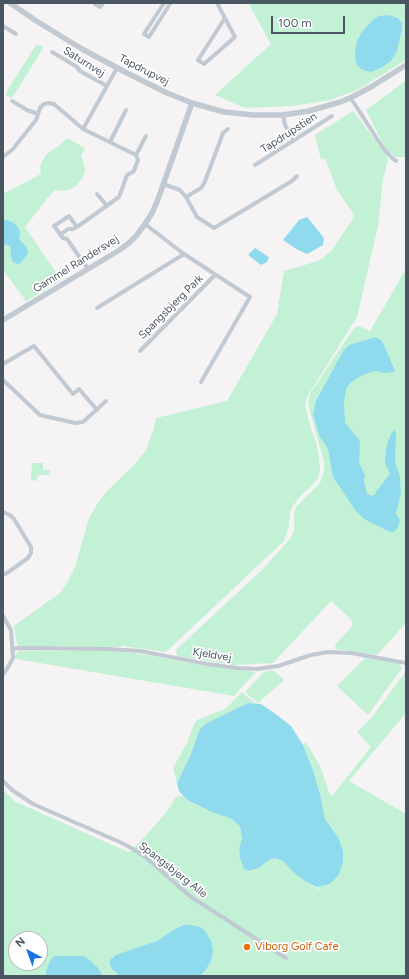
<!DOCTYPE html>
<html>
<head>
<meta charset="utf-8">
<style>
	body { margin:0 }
	#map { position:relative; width:409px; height:979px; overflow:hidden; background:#f5f3f3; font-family:Figtree,sans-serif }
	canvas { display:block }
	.frame { position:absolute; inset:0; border:4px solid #4a5661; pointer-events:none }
	.north { position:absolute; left:8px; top:931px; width:40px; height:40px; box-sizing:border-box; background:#fff; border:1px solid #b7bbc0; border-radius:50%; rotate:319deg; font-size:11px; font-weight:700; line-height:16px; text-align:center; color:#4a5661 }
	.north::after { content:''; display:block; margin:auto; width:14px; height:18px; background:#1a73e8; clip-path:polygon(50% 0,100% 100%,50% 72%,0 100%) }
	.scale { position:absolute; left:271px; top:16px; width:74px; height:18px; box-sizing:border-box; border:2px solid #4a5661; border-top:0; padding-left:5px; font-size:12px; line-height:14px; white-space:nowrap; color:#4a5661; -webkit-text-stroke:3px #fff; paint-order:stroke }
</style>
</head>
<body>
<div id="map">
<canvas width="409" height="979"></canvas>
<div class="frame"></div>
<div class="north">N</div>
<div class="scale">100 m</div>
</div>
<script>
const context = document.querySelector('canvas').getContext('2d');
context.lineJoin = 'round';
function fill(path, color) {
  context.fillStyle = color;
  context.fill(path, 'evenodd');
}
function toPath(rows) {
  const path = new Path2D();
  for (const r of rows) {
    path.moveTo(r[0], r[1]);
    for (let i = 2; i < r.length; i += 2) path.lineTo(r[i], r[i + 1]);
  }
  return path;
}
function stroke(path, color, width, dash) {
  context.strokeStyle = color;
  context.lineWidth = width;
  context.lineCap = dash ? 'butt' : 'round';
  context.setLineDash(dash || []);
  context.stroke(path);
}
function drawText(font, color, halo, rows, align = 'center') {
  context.font = font + ' Figtree,sans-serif';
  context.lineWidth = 3.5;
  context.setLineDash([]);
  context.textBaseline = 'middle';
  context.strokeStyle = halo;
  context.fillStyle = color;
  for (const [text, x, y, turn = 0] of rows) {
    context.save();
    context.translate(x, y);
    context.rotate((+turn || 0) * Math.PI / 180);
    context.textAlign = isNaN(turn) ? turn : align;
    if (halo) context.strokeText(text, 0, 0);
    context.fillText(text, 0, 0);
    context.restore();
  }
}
fill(toPath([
	[248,3,406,3,406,60,357,90,330,100,292,106,245,108,215,95,271,44],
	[36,45,43,46,43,48,14,95,11,98,6,95,7,91],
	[406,80,406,157,395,157,385,148,366,110,396,88],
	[353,111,386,154,388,160,383,179,378,226,357,317,307,397,305,405,310,426,316,442,319,457,320,471,317,479,310,488,303,493,295,503,290,511,289,526,284,541,166,652,123,646,121,647,23,647,19,646,17,644,14,626,60,593,67,583,75,567,89,518,99,501,106,492,135,464,146,450,154,428,156,418,227,401,277,314,284,271,318,261,324,257,332,250,352,220,354,215,337,190,325,158,321,160,315,135],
	[67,138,85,148,81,156,84,165,85,170,84,175,78,184,71,189,65,191,54,190,25,227,61,280,26,301,3,270,3,194,41,174,40,166,45,156,52,150,58,147],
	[406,269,406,623,377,655,336,649,335,645,353,625,350,618,331,601,273,663,233,665,177,656,176,650,264,568,288,541,292,536,294,531,294,514,296,507,317,486,321,481,324,471,324,462,309,408,308,401,311,392,354,328,359,326,370,331],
	[32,463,43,463,43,470,50,470,49,475,38,475,36,481,31,480],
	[19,651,117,651,147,655,190,663,256,672,234,696,16,659,15,656],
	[365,658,398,663,400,665,402,668,368,715,337,686],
	[273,670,284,680,258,703,245,692,264,672],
	[406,671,406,713,349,781,406,814,406,976,3,976,3,789,14,801,128,852,136,846,158,822,171,806,175,797,183,796,187,800,212,812,232,819,240,827,242,838,239,849,240,859,244,869,248,871,259,868,269,860,275,858,283,861,294,873,305,881,327,895,316,887,327,885,338,837,325,819,320,794,313,770,303,745,306,742,320,766,330,795,332,796,371,747,357,732,372,717],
	[16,939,40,939,40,963,16,963],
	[242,692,256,704,248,703,208,723,200,729,191,754,177,783,173,768,187,743,195,722,199,719,225,709]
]), '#c3f1d5');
fill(toPath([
	[388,15,398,18,402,23,402,29,397,51,391,61,381,68,371,72,362,70,358,66,356,63,355,53,357,41,362,32,368,25,375,18,379,16],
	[307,217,324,238,323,245,307,254,298,250,283,240,299,220],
	[7,220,12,222,17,226,20,232,19,239,27,248,28,253,21,263,17,264,13,262,11,257,10,246,3,244,3,221],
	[255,248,269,257,267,262,261,265,248,255],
	[376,337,381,340,384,345,395,371,393,372,383,373,375,371,365,374,351,382,346,389,344,402,345,423,360,441,359,463,365,475,364,481,366,490,367,494,373,496,375,494,377,490,383,483,390,474,385,463,386,448,390,436,392,432,395,429,396,435,395,462,400,477,401,494,397,508,396,514,400,520,398,527,394,532,390,532,364,519,356,511,333,477,329,454,328,449,319,435,313,414,316,401,343,351,349,345],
	[248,703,261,704,277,715,291,726,303,745,313,770,320,794,325,819,338,837,343,851,343,862,339,874,332,882,327,885,316,887,305,881,294,873,283,861,275,858,269,860,259,868,248,871,244,869,240,859,239,849,242,838,240,827,232,819,212,812,187,800,179,791,177,783,191,754,200,729,207,723],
	[183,925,191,925,200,927,205,931,211,941,213,950,211,961,205,971,199,976,120,976,113,970,110,965,110,960,116,955,157,941,170,932],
	[55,956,84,956,91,961,98,968,102,975,46,976,46,971,49,963,52,958]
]), '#90daee');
stroke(toPath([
	[96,3,95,4,100,7,103,3],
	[164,3,144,34,149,37,170,4,168,3],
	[217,3,235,37,204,64,198,60,225,18],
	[3,26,16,34],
	[52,52,77,67,80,71,107,86],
	[350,98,354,103,383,148,391,157,396,161],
	[12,101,27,110,38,114],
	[283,115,285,125,294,140],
	[83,129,117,68],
	[110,142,126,110],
	[3,157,13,149,36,120,40,108,44,104,49,103,54,104,83,129,136,155],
	[255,165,332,116],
	[163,184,180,190,186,197,201,188,204,184,223,133,228,129],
	[97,194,107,206],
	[186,197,197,217,214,228,292,181,297,176],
	[145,224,184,254,250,297,201,382],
	[77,227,69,216,54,226,63,238,67,239,88,269],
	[60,235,68,229,73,229,77,227,119,197,127,175,134,171,138,160,136,155,146,136],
	[97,308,184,254],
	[140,351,215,275],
	[3,364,34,346,73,394,79,389,97,410],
	[3,380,40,415,75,423,83,422,106,401],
	[3,512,10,515,14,519,31,547,31,553,28,558,7,573,3,575],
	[3,616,11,630,13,658,7,669,3,674],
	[13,649,17,648,108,649,140,651,207,664,238,668,257,669,278,666,311,655,328,652,351,653,406,663],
	[3,781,12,790,33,804,122,843,133,849,144,856,191,897,286,958]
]), '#c1cad2', 4);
stroke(toPath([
	[10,3,38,22,82,49,125,72,167,93,192,103,224,112,253,115,283,115,309,111,340,102,350,98,371,87,406,65],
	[3,320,118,251,129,243,136,236,145,224,152,213,157,202,192,103]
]), '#c1cad2', 5.5);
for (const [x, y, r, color] of [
	[247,947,4,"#e8710a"]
]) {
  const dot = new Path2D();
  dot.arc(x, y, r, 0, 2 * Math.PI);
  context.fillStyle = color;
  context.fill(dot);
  stroke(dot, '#fff', 1.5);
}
drawText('11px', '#4a5661', '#fff', [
	["Saturnvej",84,62,32],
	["Tapdrupvej",144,70,27],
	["Tapdrupstien",289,133,-33],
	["Gammel Randersvej",76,264,-32],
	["Spangsbjerg Park",171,307,-45],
	["Kjeldvej",212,655,9],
	["Spangsbjerg Alle",173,870,38]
]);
drawText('11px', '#c56008', '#fff', [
	["Viborg Golf Cafe",255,947]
], 'left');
</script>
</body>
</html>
